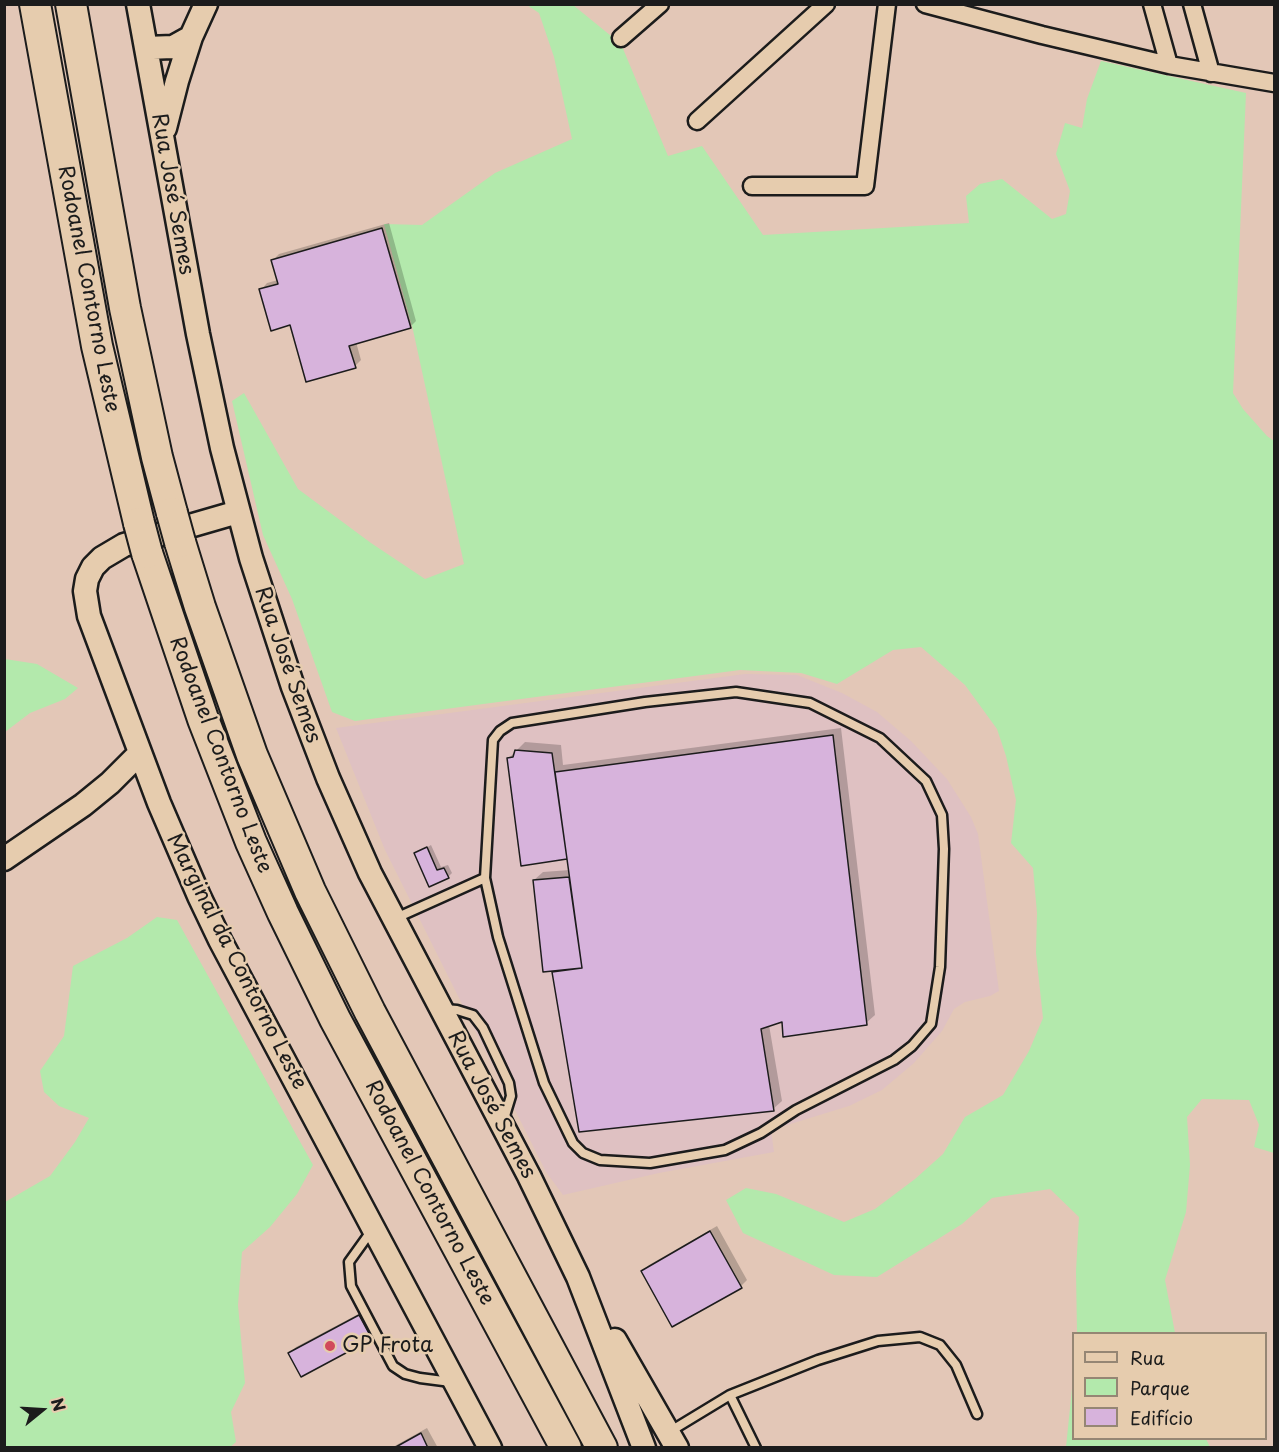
<!DOCTYPE html>
<html>
<head>
<meta charset="utf-8">
<style>
	body { margin:0 }
	#map { position:relative; width:1279px; height:1452px; overflow:hidden; background:#e3c7b7; font-family:"Playpen Sans",sans-serif }
	canvas { display:block }
	.frame { position:absolute; inset:0; border:6px solid #1c1c1c; pointer-events:none }
	.legend { position:absolute; left:1072px; top:1332px; width:195px; height:108px; box-sizing:border-box; background:#e6ccae; border:2px solid #958674; margin:0; padding:8px 10px; list-style:none; font-size:18px; color:#1c1c1c }
	.legend li { display:flex; align-items:center; gap:12px; height:30px }
	.legend b { width:30px; border:2px solid #958674 }
	.north { position:absolute; left:12px; top:1380px; width:60px; height:60px; -webkit-text-stroke:4px #e6ccae; paint-order:stroke; rotate:72deg; font-size:16px; font-weight:700; line-height:24px; text-align:center; color:#1c1c1c }
	.north::after { content:''; display:block; margin:auto; width:21px; height:27px; background:#1c1c1c; clip-path:polygon(50% 0,100% 100%,50% 72%,0 100%) }
</style>
</head>
<body>
<div id="map">
<canvas width="1279" height="1452"></canvas>
<div class="frame"></div>
<ul class="legend">
<li><b style="height:8px;background:#e6ccae"></b>Rua</li>
<li><b style="height:16px;background:#b3e9ac"></b>Parque</li>
<li><b style="height:16px;background:#d7b3dc"></b>Edifício</li>
</ul>
<div class="north">N</div>
</div>
<script>
const context = document.querySelector('canvas').getContext('2d');
context.lineJoin = 'round';
function fill(path, color) {
  context.fillStyle = color;
  context.fill(path, 'evenodd');
}
function toPath(rows) {
  const path = new Path2D();
  for (const r of rows) {
    path.moveTo(r[0], r[1]);
    for (let i = 2; i < r.length; i += 2) path.lineTo(r[i], r[i + 1]);
  }
  return path;
}
function stroke(path, color, width, dash) {
  context.strokeStyle = color;
  context.lineWidth = width;
  context.lineCap = dash ? 'butt' : 'round';
  context.setLineDash(dash || []);
  context.stroke(path);
}
function drawText(font, color, halo, rows, align = 'center') {
  context.font = font + ' "Playpen Sans",sans-serif';
  context.lineWidth = 5;
  context.setLineDash([]);
  context.textBaseline = 'middle';
  context.strokeStyle = halo;
  context.fillStyle = color;
  for (const [text, x, y, turn = 0] of rows) {
    context.save();
    context.translate(x, y);
    context.rotate((+turn || 0) * Math.PI / 180);
    context.textAlign = isNaN(turn) ? turn : align;
    if (halo) context.strokeText(text, 0, 0);
    context.fillText(text, 0, 0);
    context.restore();
  }
}
fill(toPath([
	[745,674,797,675,842,693,877,712,911,741,947,779,971,817,978,834,999,991,990,996,965,1002,954,1009,942,1031,914,1063,882,1090,849,1106,771,1130,774,1152,659,1173,563,1195,546,1172,385,850,336,728]
]), '#dfc1c2');
fill(toPath([
	[527,5,573,5,621,44,668,156,702,146,763,235,969,223,966,196,980,184,1002,179,1052,219,1066,214,1070,191,1056,154,1065,123,1082,128,1087,99,1101,61,1246,93,1233,393,1243,409,1267,436,1274,441,1274,1153,1254,1147,1259,1125,1249,1100,1202,1099,1187,1117,1190,1165,1186,1212,1165,1280,1175,1333,1077,1333,1076,1271,1079,1217,1050,1189,992,1198,962,1224,877,1277,834,1275,743,1233,726,1200,746,1188,776,1194,844,1222,875,1209,915,1179,943,1154,965,1117,1003,1095,1029,1051,1043,1018,1036,953,1037,913,1033,868,1011,843,1016,800,1006,756,997,729,965,685,921,647,893,650,837,684,801,673,740,670,355,721,332,712,292,599,263,535,232,401,244,393,298,489,371,543,425,579,464,564,413,330,384,224,422,225,495,173,572,139,554,57,539,13],
	[5,659,37,664,78,688,65,699,30,713,5,732],
	[157,917,177,920,313,1165,297,1194,270,1227,242,1252,238,1305,245,1383,231,1412,236,1442,229,1448,5,1447,5,1202,50,1176,75,1142,89,1118,59,1106,44,1092,40,1071,64,1036,73,966,127,938],
	[1073,1379,1074,1438,1206,1439,1210,1447,1066,1447]
]), '#b3e9ac');
fill(toPath([
	[389,223,416,321,410,327,356,342,361,360,355,366,291,324,261,290,267,283,278,280,273,260,279,254],
	[841,728,875,1015,866,1023,783,1020,769,1025,782,1101,773,1109,580,1130,553,970,534,880,543,872,570,870,568,858,522,864,508,759,525,742,561,745,563,765],
	[431,845,441,867,448,865,452,873,448,877,429,885,416,854],
	[717,1226,747,1280,741,1286,673,1325,643,1271,649,1265],
	[366,1310,377,1332,371,1338,290,1353,296,1347],
	[427,1428,438,1448,391,1448]
]), '#0003');
const building = toPath([
	[382,228,411,328,349,346,356,368,306,382,290,325,271,331,259,289,278,284,271,260,382,228],
	[833,735,867,1025,783,1037,782,1022,761,1029,774,1111,579,1132,552,972,582,968,555,772,833,735],
	[515,750,552,753,567,859,521,866,507,758,513,757,515,750],
	[427,847,437,870,444,868,449,878,429,887,414,853,427,847],
	[569,877,582,968,543,972,533,880,569,877],
	[710,1231,742,1288,672,1327,641,1271,710,1231],
	[359,1315,372,1339,301,1377,288,1353,359,1315],
	[421,1433,428,1448,394,1448,421,1433]
]);
fill(building, '#d7b3dc');
stroke(building, '#1c1c1c', 1.5);
const lane = toPath([
	[736,692,810,703,880,738,926,781,942,815,944,849,940,967,931,1024,912,1046,894,1060,796,1110,761,1133,725,1150,650,1163,600,1160,583,1153,573,1143,544,1083,498,937,485,878,493,740,500,731,512,723,645,702,736,692],
	[396,918,485,878],
	[444,1009,457,1010,473,1015,483,1028,509,1083,511,1096,504,1119],
	[372,1230,349,1262,351,1286,393,1366,405,1374,420,1378,451,1382],
	[730,1395,756,1448],
	[669,1432,730,1395,818,1360,878,1341,920,1337,940,1345,956,1365,977,1414]
]);
const street = toPath([
	[925,4,1042,35,1169,65,1274,83],
	[1152,4,1169,65],
	[1192,4,1211,73],
	[621,38,660,4],
	[697,121,826,4],
	[752,186,865,186,887,4]
]);
const secondary = toPath([
	[138,4,198,334,222,448,251,558,293,687,328,778,370,873,529,1176,578,1277,644,1448],
	[146,48,173,47,191,37],
	[165,128,177,81,191,37,206,4],
	[238,512,124,545,102,558,93,567,87,579,85,591,89,616,159,803,199,896,220,940,490,1448],
	[4,859,83,805,110,783,139,754],
	[615,1340,677,1448]
]);
const highway = toPath([
	[35,4,97,346,139,523],
	[71,4,125,308,157,457,172,513],
	[180,542,200,607,252,755,310,891,370,1012,602,1448],
	[147,553,203,719,251,842,283,913,335,1019,566,1448]
]);
stroke(lane, '#1c1c1c', 13);
stroke(street, '#1c1c1c', 21);
stroke(secondary, '#1c1c1c', 27);
stroke(highway, '#1c1c1c', 34);
stroke(lane, '#e6ccae', 8);
stroke(street, '#e6ccae', 16);
stroke(secondary, '#e6ccae', 22);
stroke(highway, '#e6ccae', 30);
const highwayBridge = toPath([
	[172,513,180,542],
	[139,523,147,553]
]);
stroke(highwayBridge, '#1c1c1c', 34, []);
stroke(highwayBridge, '#e6ccae', 30);
for (const [x, y, r, color] of [
	[330,1346,6,"#d1495b"]
]) {
  const dot = new Path2D();
  dot.arc(x, y, r, 0, 2 * Math.PI);
  context.fillStyle = color;
  context.fill(dot);
  stroke(dot, '#e6ccae', 2);
}
drawText('21px', '#1c1c1c', '#e6ccae', [
	["Rua José Semes",172,194,80],
	["Rodoanel Contorno Leste",88,289,79],
	["Rua José Semes",287,665,71],
	["Rodoanel Contorno Leste",220,755,69],
	["Marginal da Contorno Leste",236,962,63],
	["Rua José Semes",491,1105,62],
	["Rodoanel Contorno Leste",429,1193,62]
]);
drawText('21px', '#1c1c1c', '#e6ccae', [
	["GP Frota",342,1346]
], 'left');
</script>
</body>
</html>
